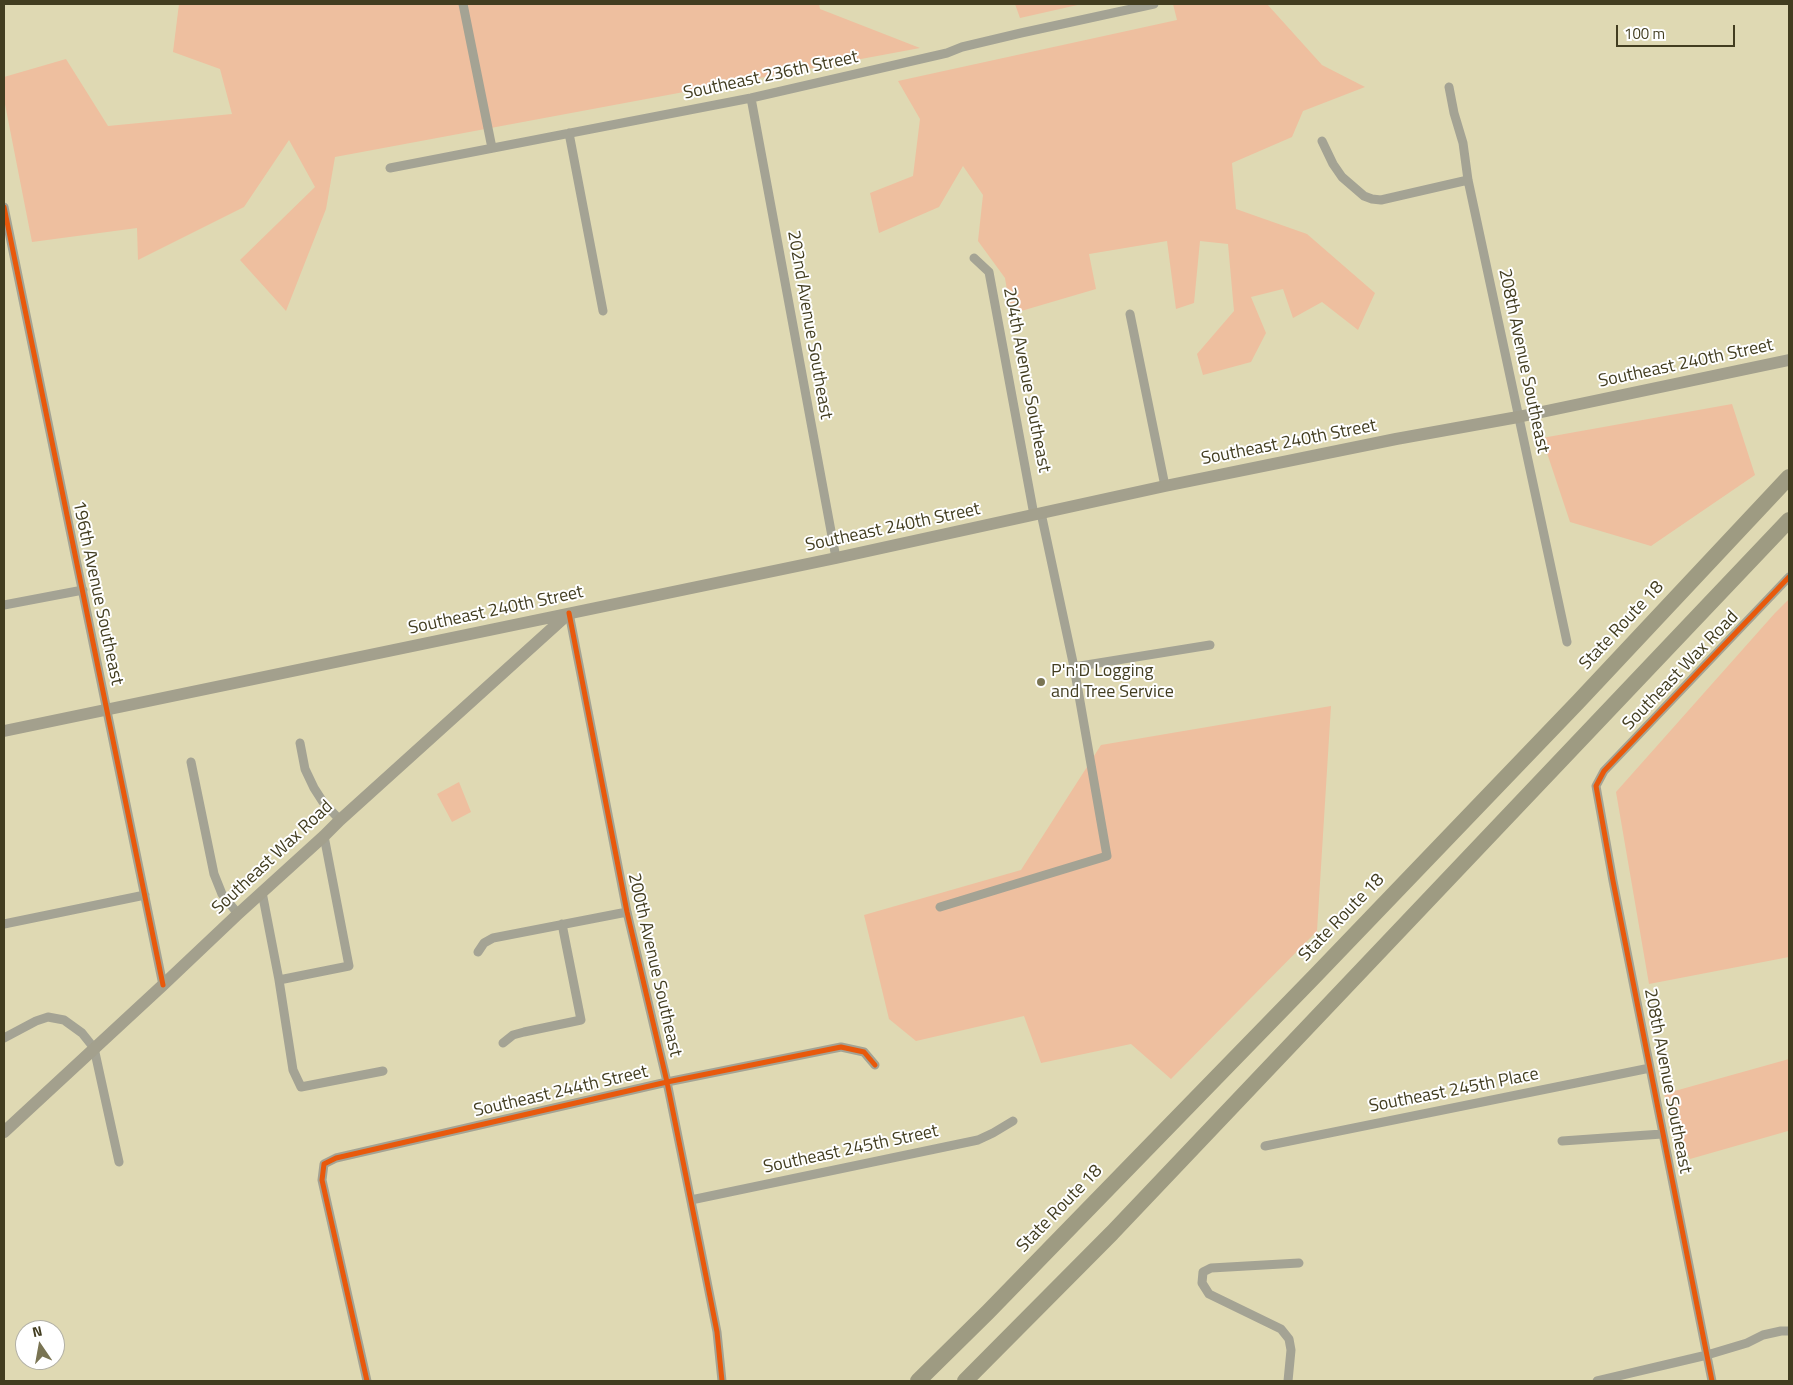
<!DOCTYPE html>
<html>
<head>
<meta charset="utf-8">
<style>
	body { margin:0 }
	#map { position:relative; width:1793px; height:1385px; overflow:hidden; background:#dfd9b3; font-family:"Titillium Web",sans-serif }
	canvas { display:block }
	.frame { position:absolute; inset:0; border:5px solid #423d20; pointer-events:none }
	.north { position:absolute; left:15px; top:1320px; width:50px; height:50px; box-sizing:border-box; background:#fff; border:1px solid #b3b1a6; border-radius:50%; rotate:348deg; font-size:14px; font-weight:700; line-height:20px; text-align:center; color:#423d20 }
	.north::after { content:''; display:block; margin:auto; width:18px; height:22px; background:#797453; clip-path:polygon(50% 0,100% 100%,50% 72%,0 100%) }
	.scale { position:absolute; left:1616px; top:25px; width:119px; height:22px; box-sizing:border-box; border:2px solid #423d20; border-top:0; padding-left:6px; font-size:15px; line-height:18px; white-space:nowrap; color:#423d20; -webkit-text-stroke:4px #fff; paint-order:stroke }
</style>
</head>
<body>
<div id="map">
<canvas width="1793" height="1385"></canvas>
<div class="frame"></div>
<div class="north">N</div>
<div class="scale">100 m</div>
</div>
<script>
const context = document.querySelector('canvas').getContext('2d');
context.lineJoin = 'round';
function fill(path, color) {
  context.fillStyle = color;
  context.fill(path, 'evenodd');
}
function toPath(rows) {
  const path = new Path2D();
  for (const r of rows) {
    path.moveTo(r[0], r[1]);
    for (let i = 2; i < r.length; i += 2) path.lineTo(r[i], r[i + 1]);
  }
  return path;
}
function stroke(path, color, width, dash) {
  context.strokeStyle = color;
  context.lineWidth = width;
  context.lineCap = dash ? 'butt' : 'round';
  context.setLineDash(dash || []);
  context.stroke(path);
}
function drawText(font, color, halo, rows, align = 'center') {
  context.font = font + ' "Titillium Web",sans-serif';
  context.lineWidth = 4;
  context.setLineDash([]);
  context.textBaseline = 'middle';
  context.strokeStyle = halo;
  context.fillStyle = color;
  for (const [text, x, y, turn = 0] of rows) {
    context.save();
    context.translate(x, y);
    context.rotate((+turn || 0) * Math.PI / 180);
    context.textAlign = isNaN(turn) ? turn : align;
    if (halo) context.strokeText(text, 0, 0);
    context.fillText(text, 0, 0);
    context.restore();
  }
}
fill(toPath([
	[179,4,819,4,820,9,920,48,335,157,326,209,286,311,240,260,315,187,289,140,244,207,138,260,137,228,32,242,4,99,4,77,66,59,108,126,232,114,220,69,173,52],
	[1015,4,1082,4,1020,18],
	[1173,4,1267,4,1322,65,1365,87,1303,111,1292,137,1232,163,1236,209,1307,234,1375,293,1358,330,1322,302,1293,318,1283,289,1251,297,1266,333,1251,362,1203,375,1197,354,1234,311,1228,244,1200,241,1194,303,1176,309,1167,241,1089,254,1096,289,1011,314,1005,278,978,241,983,195,963,166,939,207,879,233,870,193,913,176,920,119,898,81,1177,20],
	[1732,404,1755,475,1651,546,1570,522,1542,438],
	[1789,599,1789,957,1649,984,1616,792,1775,613],
	[1331,706,1317,931,1171,1079,1131,1044,1041,1063,1024,1016,916,1041,889,1019,864,915,1021,870,1101,745],
	[459,782,471,812,452,822,437,794],
	[1789,1059,1789,1157,1788,1131,1690,1159,1664,1094]
]), '#eebf9f');
stroke(toPath([
	[463,4,492,148],
	[1449,87,1454,113,1463,143,1468,180,1567,642],
	[751,98,836,558],
	[569,133,603,311],
	[1322,141,1333,164,1342,177,1364,196,1372,199,1381,200,1468,180],
	[390,168,751,98,947,53,962,47,1021,33,1154,4],
	[4,207,163,985],
	[974,258,989,272,1034,515],
	[1130,314,1165,486],
	[4,605,83,590],
	[569,613,627,912,667,1082,700,1246,717,1332,722,1381],
	[1074,667,1210,645],
	[300,743,305,769,314,788,323,802,340,820],
	[191,762,214,874,222,894,238,914],
	[262,892,279,980,293,1070,301,1087,383,1071],
	[940,907,1107,856,1074,667,1041,513],
	[4,924,145,895],
	[478,952,484,943,493,938,627,912],
	[279,980,349,966,324,836],
	[4,1038,36,1021,48,1017,64,1020,82,1033,94,1048,119,1162],
	[503,1043,513,1035,524,1032,581,1020,562,924],
	[1562,1141,1662,1134],
	[1265,1146,1650,1068],
	[691,1200,978,1140,993,1133,1013,1121],
	[367,1381,322,1180,324,1164,336,1158,667,1082,841,1047,864,1052,875,1065],
	[1288,1381,1291,1350,1289,1339,1281,1329,1209,1294,1202,1283,1203,1272,1211,1268,1299,1263],
	[1597,1381,1707,1355,1747,1343,1763,1335,1781,1331,1789,1331],
	[1712,1381,1613,881,1596,786,1604,771,1789,577]
]), '#a4a394', 9);
stroke(toPath([
	[4,731,836,558,1165,486,1396,439,1518,417,1789,360],
	[4,1132,163,985,238,914,324,836,340,820,567,615]
]), '#a3a08d', 12);
stroke(toPath([
	[918,1381,988,1312,1314,977,1578,702,1789,477],
	[965,1381,1112,1233,1789,520]
]), '#9e9b82', 16);
stroke(toPath([
	[4,207,163,985],
	[569,613,627,912,667,1082,700,1246,717,1332,722,1381],
	[367,1381,322,1180,324,1164,336,1158,667,1082,841,1047,864,1052,875,1065],
	[1712,1381,1613,881,1596,786,1604,771,1789,577]
]), '#e8590c', 5);
for (const [x, y, r, color] of [
	[1041,682,5,"#797453"]
]) {
  const dot = new Path2D();
  dot.arc(x, y, r, 0, 2 * Math.PI);
  context.fillStyle = color;
  context.fill(dot);
  stroke(dot, '#fff', 2);
}
drawText('18px', '#423d20', '#fff', [
	["Southeast 236th Street",771,76,-12],
	["202nd Avenue Southeast",809,325,80],
	["208th Avenue Southeast",1523,361,78],
	["Southeast 240th Street",1686,364,-12],
	["204th Avenue Southeast",1026,380,79],
	["Southeast 240th Street",1289,443,-11],
	["Southeast 240th Street",893,528,-12],
	["196th Avenue Southeast",97,593,78],
	["Southeast 240th Street",496,611,-12],
	["State Route 18",1622,626,-47],
	["Southeast Wax Road",1681,671,-46],
	["Southeast Wax Road",273,858,-43],
	["State Route 18",1342,918,-46],
	["200th Avenue Southeast",654,965,77],
	["208th Avenue Southeast",1667,1081,79],
	["Southeast 245th Place",1454,1091,-11],
	["Southeast 244th Street",561,1092,-13],
	["Southeast 245th Street",851,1150,-12],
	["State Route 18",1060,1209,-46]
]);
drawText('18px', '#423d20', '#fff', [
	["P'n'D Logging",1051,672],
	["and Tree Service",1051,693]
], 'left');
</script>
</body>
</html>
